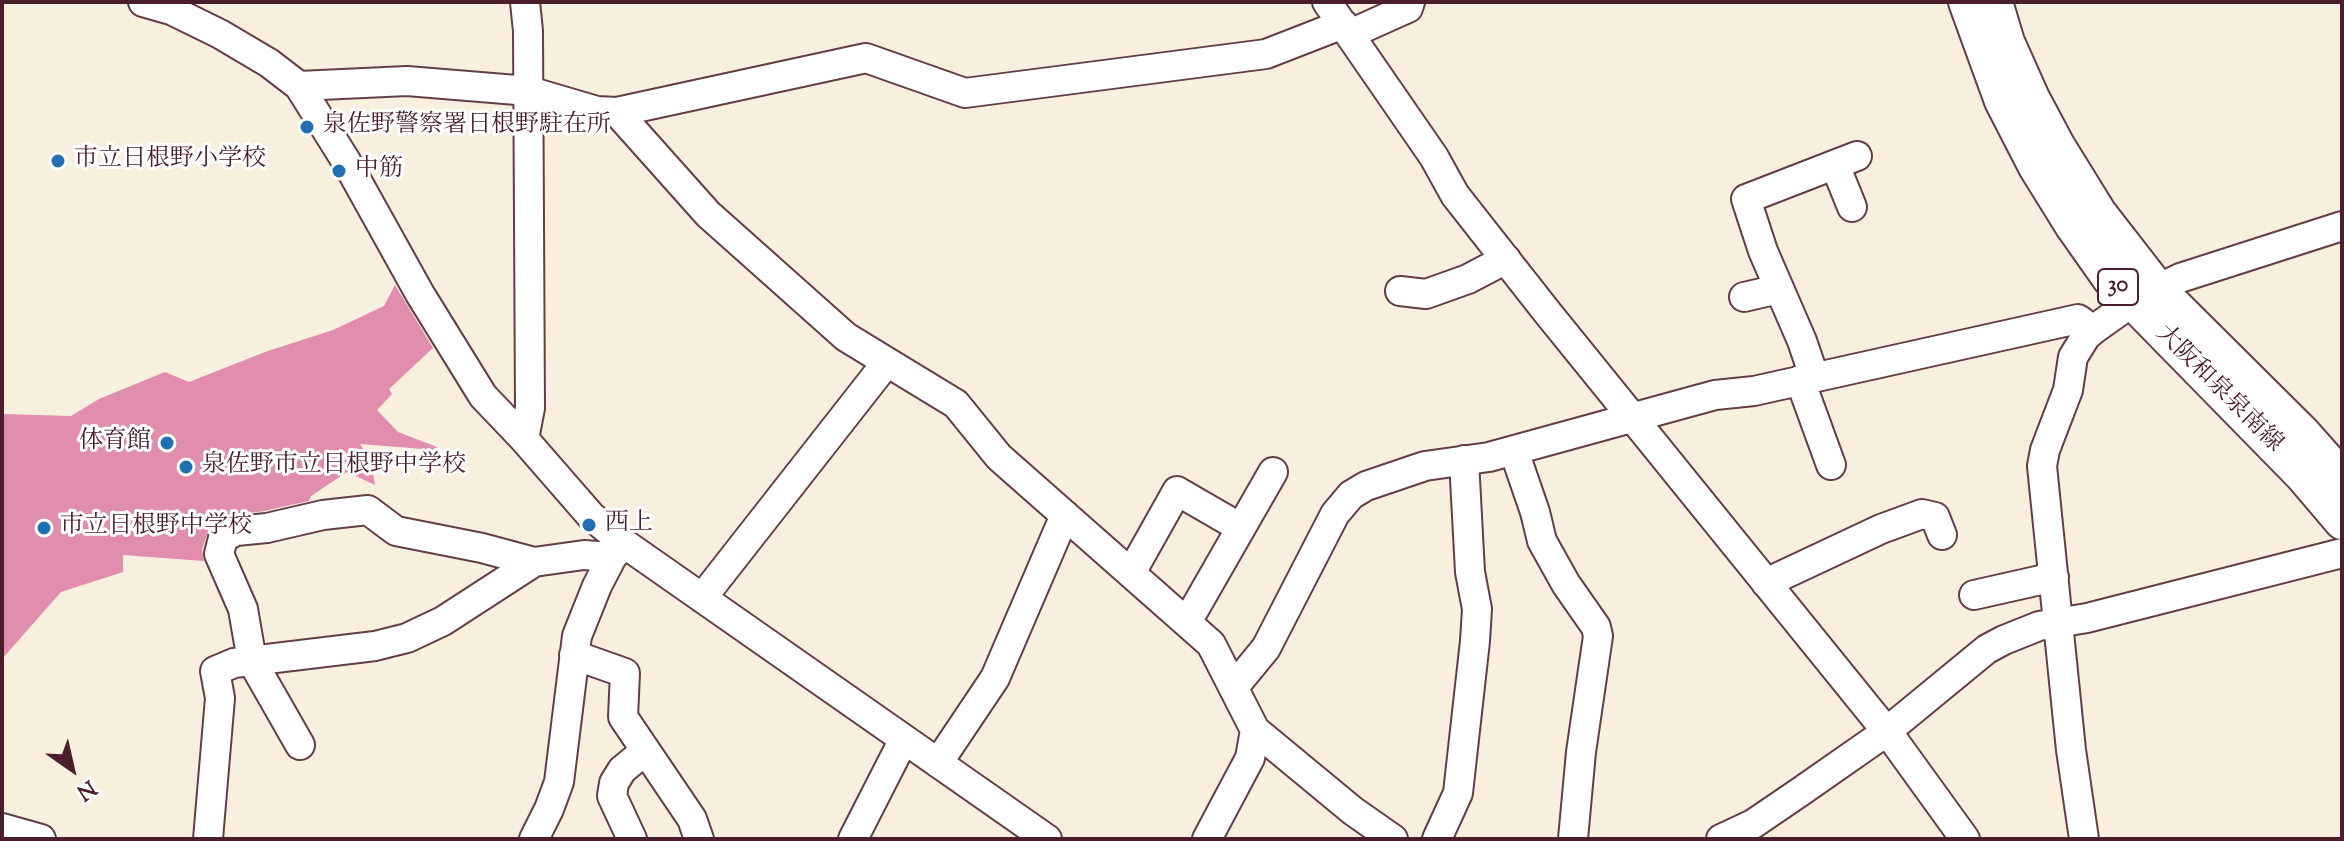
<!DOCTYPE html>
<html>
<head>
<meta charset="utf-8">
<style>
	body { margin:0 }
	#map { position:relative; width:2344px; height:841px; overflow:hidden; background:#f8efdf; font-family:"Sorts Mill Goudy",serif }
	canvas { display:block }
	.frame { position:absolute; inset:0; border:4px solid #4a1f2b; pointer-events:none }
	.north { position:absolute; left:32px; top:729px; width:80px; height:80px; -webkit-text-stroke:6px #fff; paint-order:stroke; rotate:146deg; font-size:22px; font-weight:700; line-height:32px; text-align:center; color:#4a1f2b }
	.north::after { content:''; display:block; margin:auto; width:28px; height:36px; background:#4a1f2b; clip-path:polygon(50% 0,100% 100%,50% 72%,0 100%) }
</style>
</head>
<body>
<div id="map">
<canvas width="2344" height="841"></canvas>
<div class="frame"></div>
<div class="north">N</div>
</div>
<script>
const context = document.querySelector('canvas').getContext('2d');
context.lineJoin = 'round';
function fill(path, color) {
  context.fillStyle = color;
  context.fill(path, 'evenodd');
}
function toPath(rows) {
  const path = new Path2D();
  for (const r of rows) {
    path.moveTo(r[0], r[1]);
    for (let i = 2; i < r.length; i += 2) path.lineTo(r[i], r[i + 1]);
  }
  return path;
}
function stroke(path, color, width, dash) {
  context.strokeStyle = color;
  context.lineWidth = width;
  context.lineCap = dash ? 'butt' : 'round';
  context.setLineDash(dash || []);
  context.stroke(path);
}
function drawText(font, color, halo, rows, align = 'center') {
  context.font = font + ' "Sorts Mill Goudy","Noto Serif JP",serif';
  context.lineWidth = 6;
  context.setLineDash([]);
  context.textBaseline = 'middle';
  context.strokeStyle = halo;
  context.fillStyle = color;
  for (const [text, x, y, turn = 0] of rows) {
    context.save();
    context.translate(x, y);
    context.rotate((+turn || 0) * Math.PI / 180);
    context.textAlign = isNaN(turn) ? turn : align;
    if (halo) context.strokeText(text, 0, 0);
    context.fillText(text, 0, 0);
    context.restore();
  }
}
fill(toPath([
	[395,285,433,348,389,389,392,394,377,410,398,432,437,447,436,450,360,444,371,462,375,485,347,472,311,496,309,501,264,511,228,516,209,528,202,550,204,561,123,555,123,572,61,592,2,659,2,414,71,416,99,399,165,372,189,382,265,352,333,330,384,306]
]), '#e08dae');
const minor = toPath([
	[143,2,171,10,220,34,269,63,299,86,346,161,420,294,483,396,524,439,591,516,625,544,1047,839],
	[1327,2,1434,157,1455,195,1547,312,1892,738,1965,839],
	[1350,34,1408,8,1410,2],
	[299,86,407,81,529,91,597,111,617,112,866,58,965,93,1266,54,1343,24],
	[617,112,708,214,846,337,956,404,999,457,1211,644,1255,730,1353,811,1393,839],
	[1835,165,1852,207],
	[1400,291,1426,294,1468,279,1506,259],
	[1744,297,1779,289],
	[1814,376,1802,341,1763,251,1746,199,1857,156],
	[1800,380,1831,465],
	[524,439,530,408,528,31,525,2],
	[1514,451,1535,512,1542,541,1566,584,1596,627,1598,636,1581,752,1573,839],
	[1131,573,1177,491,1241,528],
	[1766,583,1881,529,1922,514,1935,517,1942,535],
	[1974,595,2054,577],
	[702,598,887,362],
	[1187,622,1273,472],
	[574,655,625,673,623,717,692,819,699,839],
	[1234,687,1266,648,1335,514,1351,495,1366,486,1425,466,1489,457,1715,395,1754,391,2078,319,2093,330],
	[300,745,252,661,243,609,219,554,223,538,236,531,267,528,323,515,368,510,396,531,482,548,534,562],
	[938,763,995,678,1065,515],
	[2,828,41,839],
	[208,839,220,698,215,671,234,663,375,646,407,638,443,621,534,562,584,555,612,557],
	[534,839,549,809,559,782,577,636,597,586,612,557,624,544],
	[632,839,612,796,614,783,622,770,645,751],
	[853,839,904,739],
	[1207,839,1250,758,1255,730],
	[1437,839,1458,793,1475,641,1477,609,1470,572,1464,460],
	[1721,839,1753,824,1800,792,1886,732,1987,649,2004,640,2039,626,2087,618,2342,553],
	[2084,839,2071,750,2042,466,2045,450,2068,390,2073,357,2086,336,2093,330,2131,303,2158,289,2180,278,2342,226]
]);
const major = toPath([
	[1966,2,2002,101,2036,167,2072,225,2110,279,2302,475,2342,522],
	[1995,2,2007,42,2032,98,2057,145,2099,213,2158,289,2303,433,2342,477]
]);
stroke(minor, '#643e46', 32);
stroke(major, '#643e46', 38);
stroke(minor, '#fff', 28);
stroke(major, '#fff', 34);
for (const [x, y, r, color] of [
	[307,127,8,"#1f6fb2"],
	[58,161,8,"#1f6fb2"],
	[339,171,8,"#1f6fb2"],
	[167,443,8,"#1f6fb2"],
	[186,467,8,"#1f6fb2"],
	[589,525,8,"#1f6fb2"],
	[44,528,8,"#1f6fb2"]
]) {
  const dot = new Path2D();
  dot.arc(x, y, r, 0, 2 * Math.PI);
  context.fillStyle = color;
  context.fill(dot);
  stroke(dot, '#fff', 3);
}
for (const [x, y, w] of [
	[2118,287,40]
]) {
  const box = new Path2D();
  box.roundRect(x - w / 2, y - 18, w, 36, 6);
  context.fillStyle = '#fff';
  context.fill(box);
  stroke(box, '#4a1f2b', 2);
}
drawText('bold 22px', '#4a1f2b', null, [
	["30",2118,287]
]);
drawText('24px', '#4a1f2b', '#fff', [
	["泉佐野警察署日根野駐在所",323,127],
	["市立日根野小学校",74,161],
	["中筋",355,171],
	["体育館",151,443,"right"],
	["泉佐野市立日根野中学校",202,467],
	["西上",605,525],
	["市立日根野中学校",60,528]
], 'left');
drawText('24px', '#4a1f2b', '#fff', [
	["大阪和泉泉南線",2218,390,45]
]);
</script>
</body>
</html>
